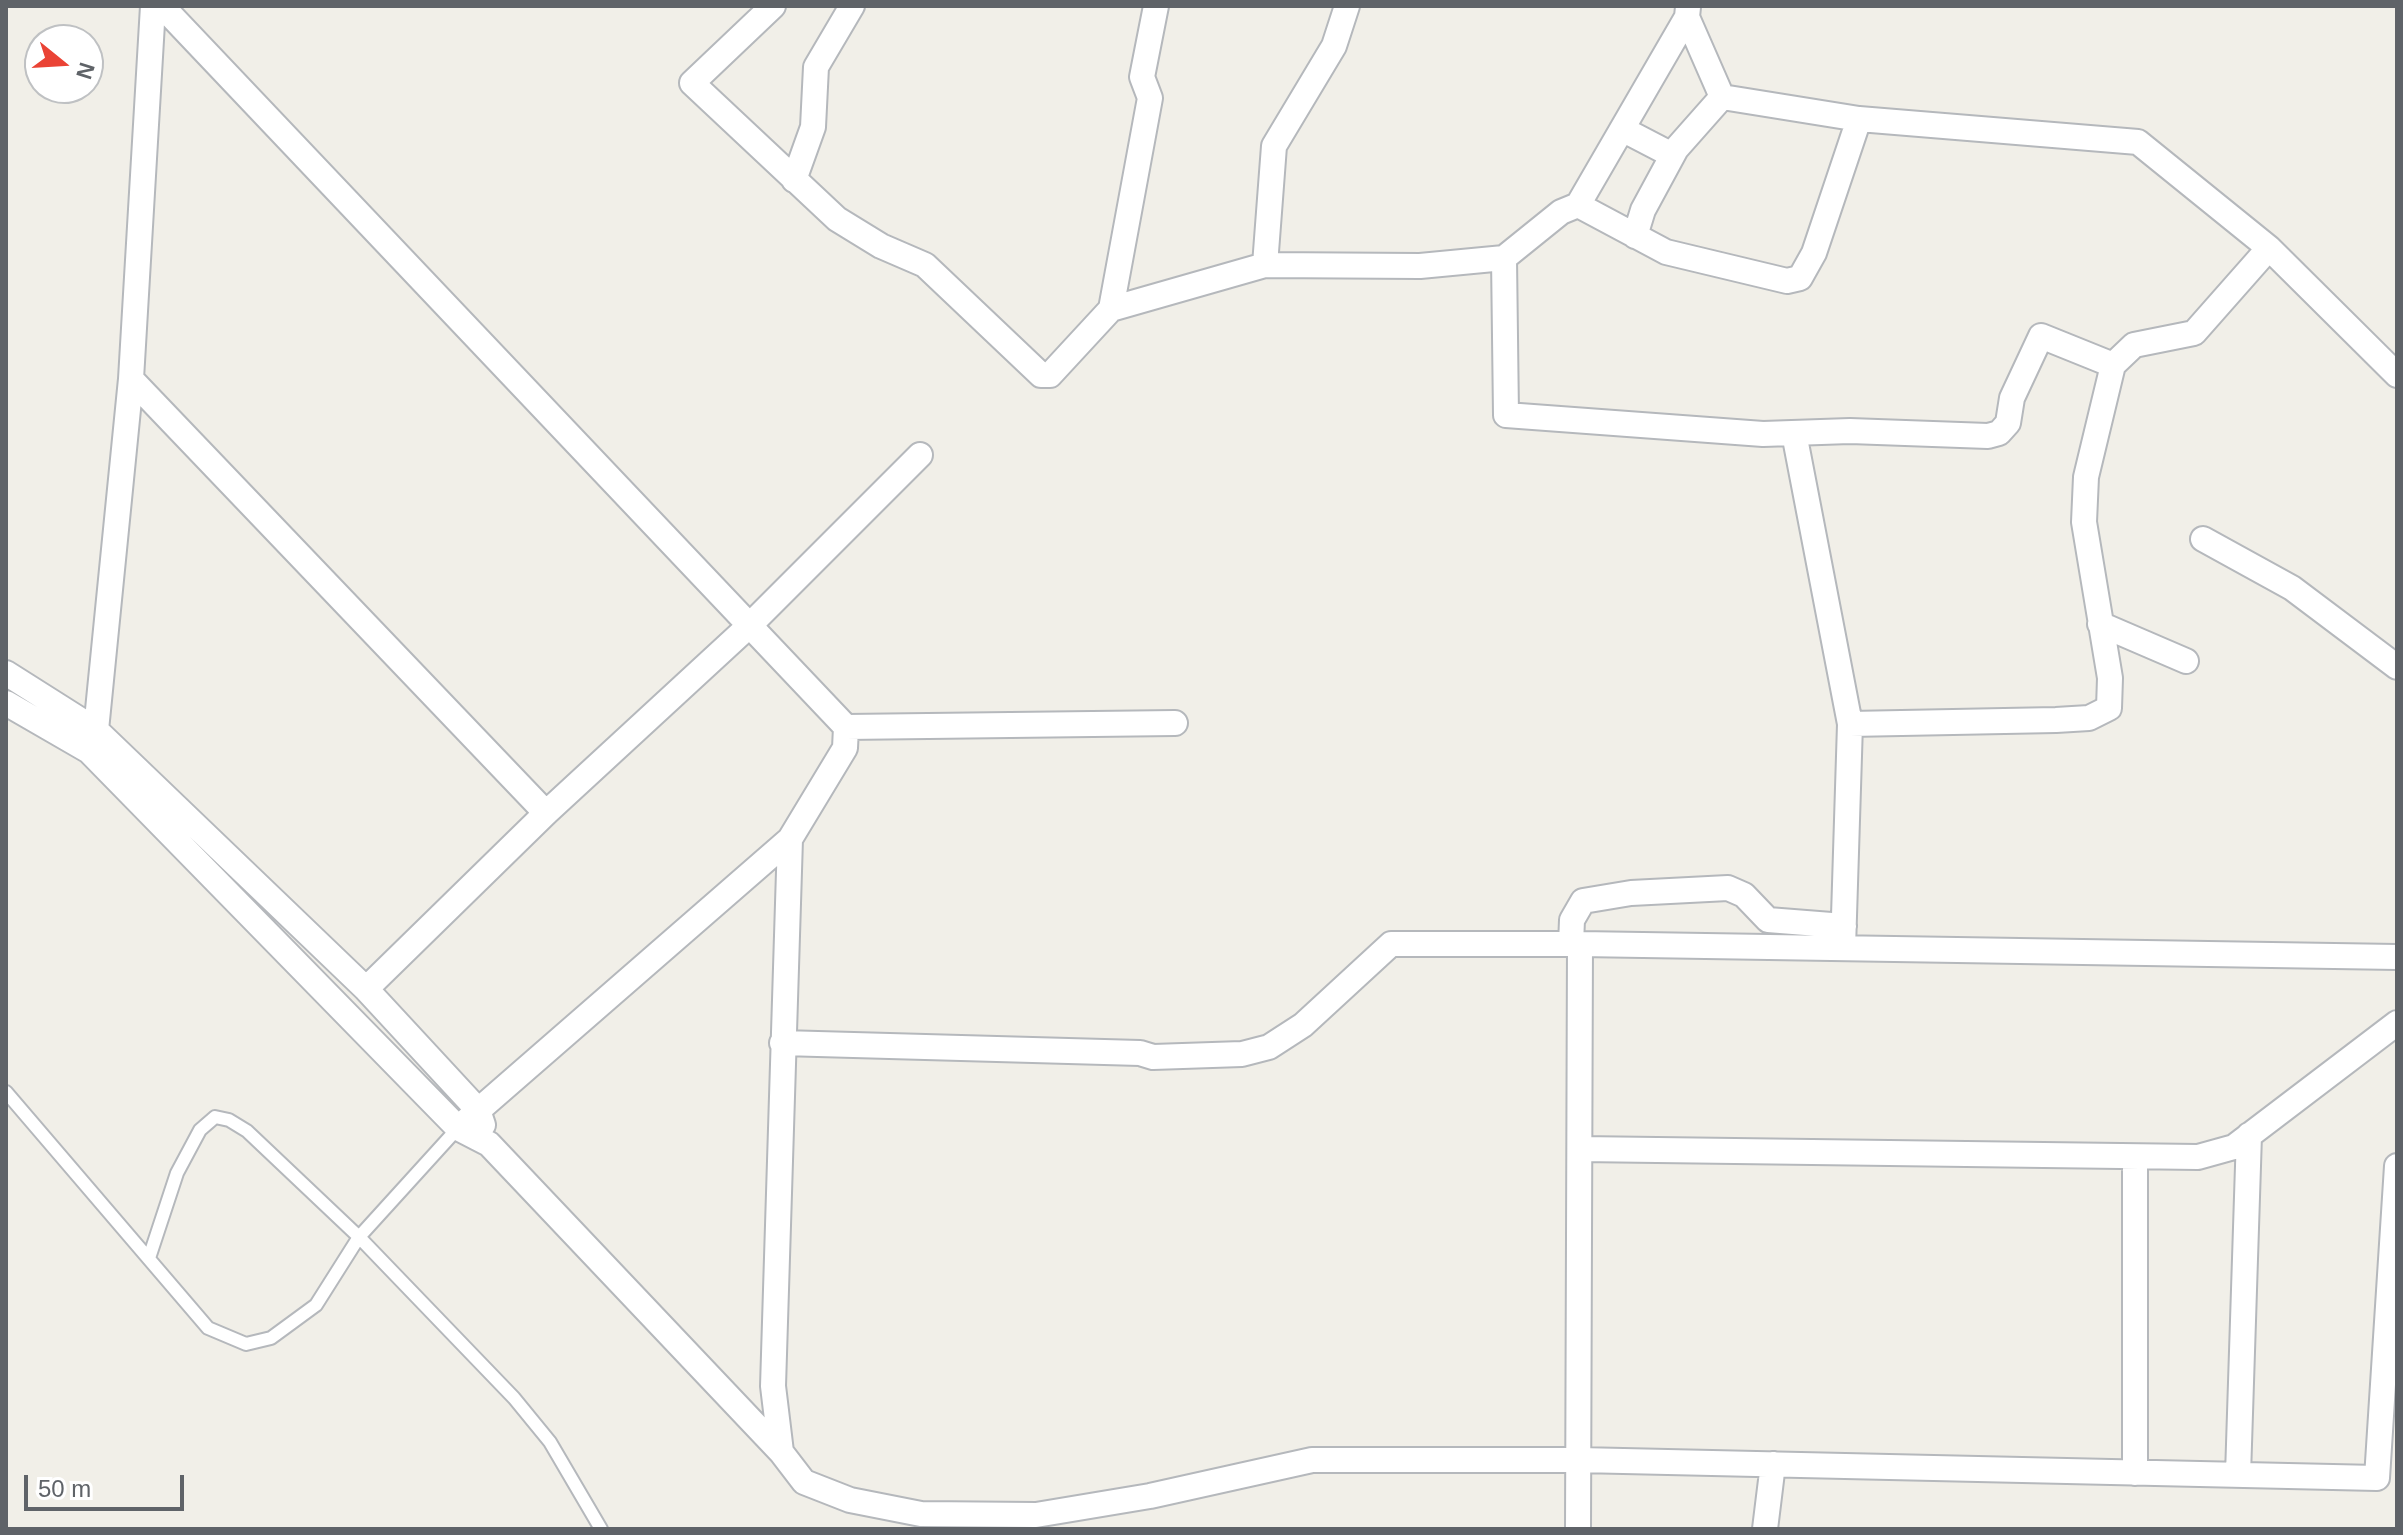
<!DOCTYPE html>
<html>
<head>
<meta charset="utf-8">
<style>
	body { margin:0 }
	#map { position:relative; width:2403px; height:1535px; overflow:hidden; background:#f1efe8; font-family:Helvetica,sans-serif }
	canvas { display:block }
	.frame { position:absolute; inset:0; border:8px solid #5f6368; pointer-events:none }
	.north { position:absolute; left:24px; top:24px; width:80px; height:80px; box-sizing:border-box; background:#fff; border:2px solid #bfc1c3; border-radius:50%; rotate:108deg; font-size:22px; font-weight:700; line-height:32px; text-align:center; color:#5f6368 }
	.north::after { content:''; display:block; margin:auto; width:28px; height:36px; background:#ea4335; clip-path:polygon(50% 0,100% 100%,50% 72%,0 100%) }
	.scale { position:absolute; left:24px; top:1475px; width:160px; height:36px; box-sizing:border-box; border:4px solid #5f6368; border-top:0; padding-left:10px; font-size:24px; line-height:28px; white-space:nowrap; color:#5f6368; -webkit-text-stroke:6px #fff; paint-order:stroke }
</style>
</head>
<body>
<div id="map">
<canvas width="2403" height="1535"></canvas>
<div class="frame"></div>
<div class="north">N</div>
<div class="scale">50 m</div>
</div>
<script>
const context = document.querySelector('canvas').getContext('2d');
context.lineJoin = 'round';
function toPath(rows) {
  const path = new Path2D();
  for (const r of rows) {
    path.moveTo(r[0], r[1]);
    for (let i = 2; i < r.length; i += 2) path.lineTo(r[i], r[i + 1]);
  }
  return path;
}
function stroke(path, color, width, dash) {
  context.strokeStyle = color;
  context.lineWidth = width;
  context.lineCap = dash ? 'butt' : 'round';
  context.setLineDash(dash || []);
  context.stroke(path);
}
const service = toPath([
	[6,1092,208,1328,246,1344,271,1338,316,1305,359,1237,458,1128],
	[149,1258,177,1173,200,1130,215,1117,229,1120,247,1131,359,1237,514,1398,550,1442,601,1529]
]);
const minor = toPath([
	[162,6,846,727,845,748,790,839,458,1128],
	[773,6,692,83,837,219,881,246,925,265,1041,375,1050,375,1111,309,1265,265,1420,266,1504,258,1561,212,1578,205,1687,17],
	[1688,7,1687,17,1722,97,1859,119,2138,142,2269,248,2397,375],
	[1622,129,1672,155],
	[794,180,813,127,816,67,852,6],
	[1578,205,1666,252,1787,281,1800,278,1814,253,1859,119],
	[1635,236,1643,210,1676,149,1722,97],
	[1504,258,1506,415,1763,434,1850,431,1988,436,1999,433,2008,423,2012,398,2041,336,2113,365,2134,345,2194,333,2269,248],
	[1265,265,1274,146,1334,46,1347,6],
	[1111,309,1150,98,1142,77,1156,6],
	[131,379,546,813],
	[1794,433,1850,724,1843,948],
	[2203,539,2292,588,2397,667],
	[2100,624,2186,661],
	[6,673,96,730,366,989,478,1110,483,1125],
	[6,703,89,751,458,1128,489,1144,781,1452],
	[1850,724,2056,720,2089,718,2109,708,2110,678,2084,522,2086,477,2113,365],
	[846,727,1175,723],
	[89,751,96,730,131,379,153,6],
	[790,839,773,1386,781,1452,804,1482,850,1500,921,1514,1036,1515,1150,1496,1312,1460,1579,1460,2377,1478,2397,1166],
	[1571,944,1572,920,1583,901,1631,893,1728,888,1744,895,1768,920,1844,926],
	[366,989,546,813,750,625,920,455],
	[782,1043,1140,1053,1153,1057,1242,1054,1269,1047,1303,1025,1391,944,1580,944,2397,957],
	[1580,1149,2198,1157,2234,1147,2397,1023],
	[2135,1158,2135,1473],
	[2238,1475,2249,1135],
	[1578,1529,1580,944],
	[1765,1529,1773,1464]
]);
stroke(service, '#b5b8bc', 16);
stroke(minor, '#b5b8bc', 28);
stroke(service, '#fff', 12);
stroke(minor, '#fff', 24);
</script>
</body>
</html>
